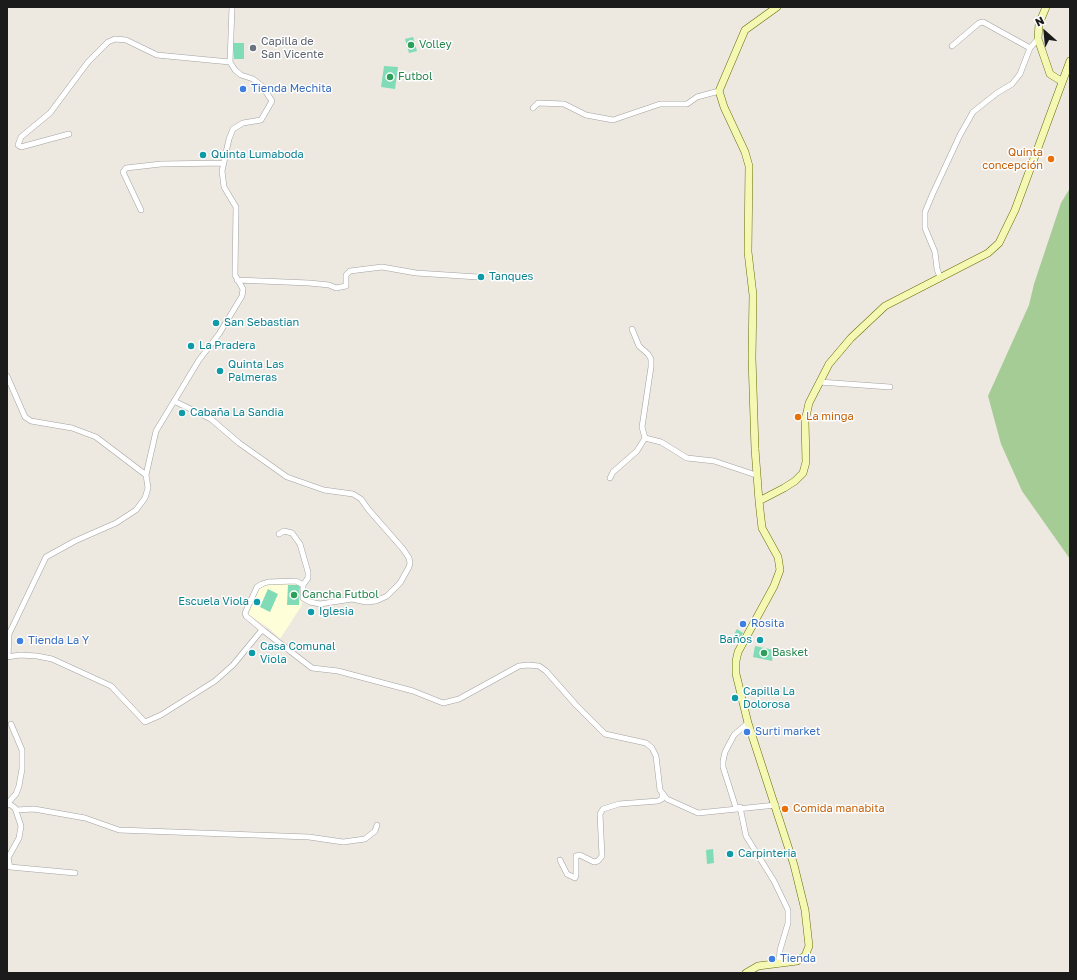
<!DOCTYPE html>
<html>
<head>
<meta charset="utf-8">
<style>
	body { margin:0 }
	#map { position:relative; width:1077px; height:980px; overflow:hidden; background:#ede8e0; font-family:"Golos Text",sans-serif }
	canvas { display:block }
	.frame { position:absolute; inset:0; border:8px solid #1b1b1b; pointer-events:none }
	.north { position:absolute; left:1025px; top:12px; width:40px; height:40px; -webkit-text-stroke:3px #fff; paint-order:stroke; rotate:333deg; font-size:11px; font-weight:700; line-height:16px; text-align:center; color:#1b1b1b }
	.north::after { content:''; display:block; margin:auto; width:14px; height:18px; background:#1b1b1b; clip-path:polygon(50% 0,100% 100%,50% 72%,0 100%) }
</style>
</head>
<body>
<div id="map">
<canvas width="1077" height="980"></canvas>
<div class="frame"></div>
<div class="north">N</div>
</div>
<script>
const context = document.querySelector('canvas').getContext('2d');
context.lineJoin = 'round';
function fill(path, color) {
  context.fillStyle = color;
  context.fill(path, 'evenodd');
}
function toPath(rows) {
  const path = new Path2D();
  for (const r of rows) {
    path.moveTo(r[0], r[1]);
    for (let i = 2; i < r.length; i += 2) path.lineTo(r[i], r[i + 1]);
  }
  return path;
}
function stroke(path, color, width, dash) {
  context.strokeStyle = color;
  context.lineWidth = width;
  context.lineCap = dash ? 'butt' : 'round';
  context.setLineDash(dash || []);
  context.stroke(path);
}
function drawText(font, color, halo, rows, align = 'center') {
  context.font = font + ' "Golos Text",sans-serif';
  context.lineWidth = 3;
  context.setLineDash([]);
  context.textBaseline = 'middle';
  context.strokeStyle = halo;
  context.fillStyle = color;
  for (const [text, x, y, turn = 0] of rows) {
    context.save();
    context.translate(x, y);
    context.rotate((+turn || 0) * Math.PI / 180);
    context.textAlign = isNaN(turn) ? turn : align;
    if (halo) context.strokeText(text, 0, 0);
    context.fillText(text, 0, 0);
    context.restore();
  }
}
fill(toPath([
	[267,584,300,584,302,605,280,639,270,629,246,613,259,587]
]), '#fefed8');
fill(toPath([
	[1070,188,1070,559,1022,491,1001,444,988,396,1029,305,1034,284,1061,203]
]), '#a6cc95');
fill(toPath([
	[413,37,417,51,409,53,405,39],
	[233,43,244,43,244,59,234,59],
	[384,66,398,67,395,89,381,87],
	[288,585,300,585,299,605,287,605],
	[268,589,278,594,270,612,260,607],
	[737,629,743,633,737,643,731,640],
	[755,646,774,650,772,661,753,657],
	[713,849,714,863,707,864,706,850]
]), '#7fdcb7');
const street = toPath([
	[952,46,979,23,983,22,1030,48],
	[533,108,538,103,564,104,586,115,613,120,660,104,687,104,697,97,719,91],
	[69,134,21,147,18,145,21,137,50,113,88,62,108,42,115,39,126,40,157,55,230,62],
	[141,210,123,172,126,168,161,164,224,163],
	[940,277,937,269,935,252,925,228,925,212,933,193,960,135,973,112,997,93,1012,84,1020,74,1030,48,1038,39],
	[237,280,309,283,329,285,336,288,346,286,346,275,350,271,382,267,416,273,478,277],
	[632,329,639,346,648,354,651,359,651,367,642,427,645,438,661,442,687,458,714,461,756,475],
	[7,376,25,417,31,421,72,428,96,437,146,475],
	[819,382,890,387],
	[174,401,211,419,239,443,287,477,324,490,353,494,361,499,368,509,403,549,409,558,410,563,409,567,400,583,387,596,376,601,366,602,352,599,320,604,310,602,303,598,303,585,296,581,268,582,262,584,257,587,245,613,246,616,264,631],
	[610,478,613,472,637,451,645,438],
	[279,534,284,531,292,533,300,544,308,572,308,578,303,585],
	[7,657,20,655,37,656,52,659,111,686,145,722,161,715,215,681,233,665,261,631,264,631,312,668,338,671,413,691,443,703,459,699,519,666,528,665,539,666,546,671,576,705,605,734,646,743,652,748,656,756,660,790,667,799,698,813,776,805],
	[8,657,9,634,46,557,75,541,116,523,136,510,145,498,148,488,146,475,156,431,199,360,219,334,242,296,243,289,235,275,236,207,224,187,222,171,229,139,233,129,243,123,261,120,272,101,262,86,253,79,241,75,235,70,230,62,232,7],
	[7,804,11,805,15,808,21,826,19,838,8,858,10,867,75,873],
	[7,804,16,794,19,786,22,769,22,750,11,724],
	[740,807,746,836,774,881,788,910,788,923,780,950,779,964],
	[736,808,723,767,723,761,725,752,734,735,748,723],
	[16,810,34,809,85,818,119,830,309,837,343,842,365,839,375,831,377,825],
	[560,860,567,874,575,878,576,875,576,856,580,855,594,862,598,861,602,856,600,814,603,809,619,804,658,801,662,799,662,795]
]);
const secondary = toPath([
	[1046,7,1039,24,1038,39,1050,74,1061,81],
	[759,501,755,449,752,358,753,295,748,252,749,166,745,152,724,107,719,91,745,30,777,7],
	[746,973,758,966,797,961,805,956,809,946,805,910,794,865,748,723,736,674,736,661,738,652,774,586,780,570,778,557,762,528,759,501,784,488,795,481,803,473,806,462,805,421,809,403,829,364,851,338,885,306,988,253,999,243,1015,210,1070,61]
]);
stroke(street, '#a2a2a2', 6);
stroke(secondary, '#646e06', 8);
stroke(street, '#fff', 5);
stroke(secondary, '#f5f8b3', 7);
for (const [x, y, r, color] of [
	[411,45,4,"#2e9e5b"],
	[253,48,4,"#6b7280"],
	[390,77,4,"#2e9e5b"],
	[243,89,4,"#3f7fe0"],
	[203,155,4,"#0f9aa8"],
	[1051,159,4,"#e8710a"],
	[481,277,4,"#0f9aa8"],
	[216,323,4,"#0f9aa8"],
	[191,346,4,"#0f9aa8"],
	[220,371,4,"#0f9aa8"],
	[182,413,4,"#0f9aa8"],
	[798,417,4,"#e8710a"],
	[294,595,4,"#2e9e5b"],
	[257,602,4,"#0f9aa8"],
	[311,612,4,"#0f9aa8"],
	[743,624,4,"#3f7fe0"],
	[760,640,4,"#0f9aa8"],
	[20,641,4,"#3f7fe0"],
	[252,653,4,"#0f9aa8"],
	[764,653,4,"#2e9e5b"],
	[735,698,4,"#0f9aa8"],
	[747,732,4,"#3f7fe0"],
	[785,809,4,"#e8710a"],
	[730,854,4,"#0f9aa8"],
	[772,959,4,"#3f7fe0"]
]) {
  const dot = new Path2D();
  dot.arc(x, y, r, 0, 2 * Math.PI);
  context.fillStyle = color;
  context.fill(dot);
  stroke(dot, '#fff', 1.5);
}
drawText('11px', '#5b616d', '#fff', [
	["Capilla de",261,42],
	["San Vicente",261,55]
], 'left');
drawText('11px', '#27864d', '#fff', [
	["Volley",419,45],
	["Futbol",398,77],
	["Cancha Futbol",302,595],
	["Basket",772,653]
], 'left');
drawText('11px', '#366cbe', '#fff', [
	["Tienda Mechita",251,89],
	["Rosita",751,624],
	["Tienda La Y",28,641],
	["Surti market",755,732],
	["Tienda",780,959]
], 'left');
drawText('11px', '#c56008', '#fff', [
	["Quinta",1043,153,"right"],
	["concepción",1043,166,"right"],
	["La minga",806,417],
	["Comida manabita",793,809]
], 'left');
drawText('11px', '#0d838f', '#fff', [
	["Quinta Lumaboda",211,155],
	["Tanques",489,277],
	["San Sebastian",224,323],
	["La Pradera",199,346],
	["Quinta Las",228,365],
	["Palmeras",228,378],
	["Cabaña La Sandia",190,413],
	["Escuela Viola",249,602,"right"],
	["Iglesia",319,612],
	["Baños",752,640,"right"],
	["Casa Comunal",260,647],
	["Viola",260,660],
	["Capilla La",743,692],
	["Dolorosa",743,705],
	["Carpinteria",738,854]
], 'left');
</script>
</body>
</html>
